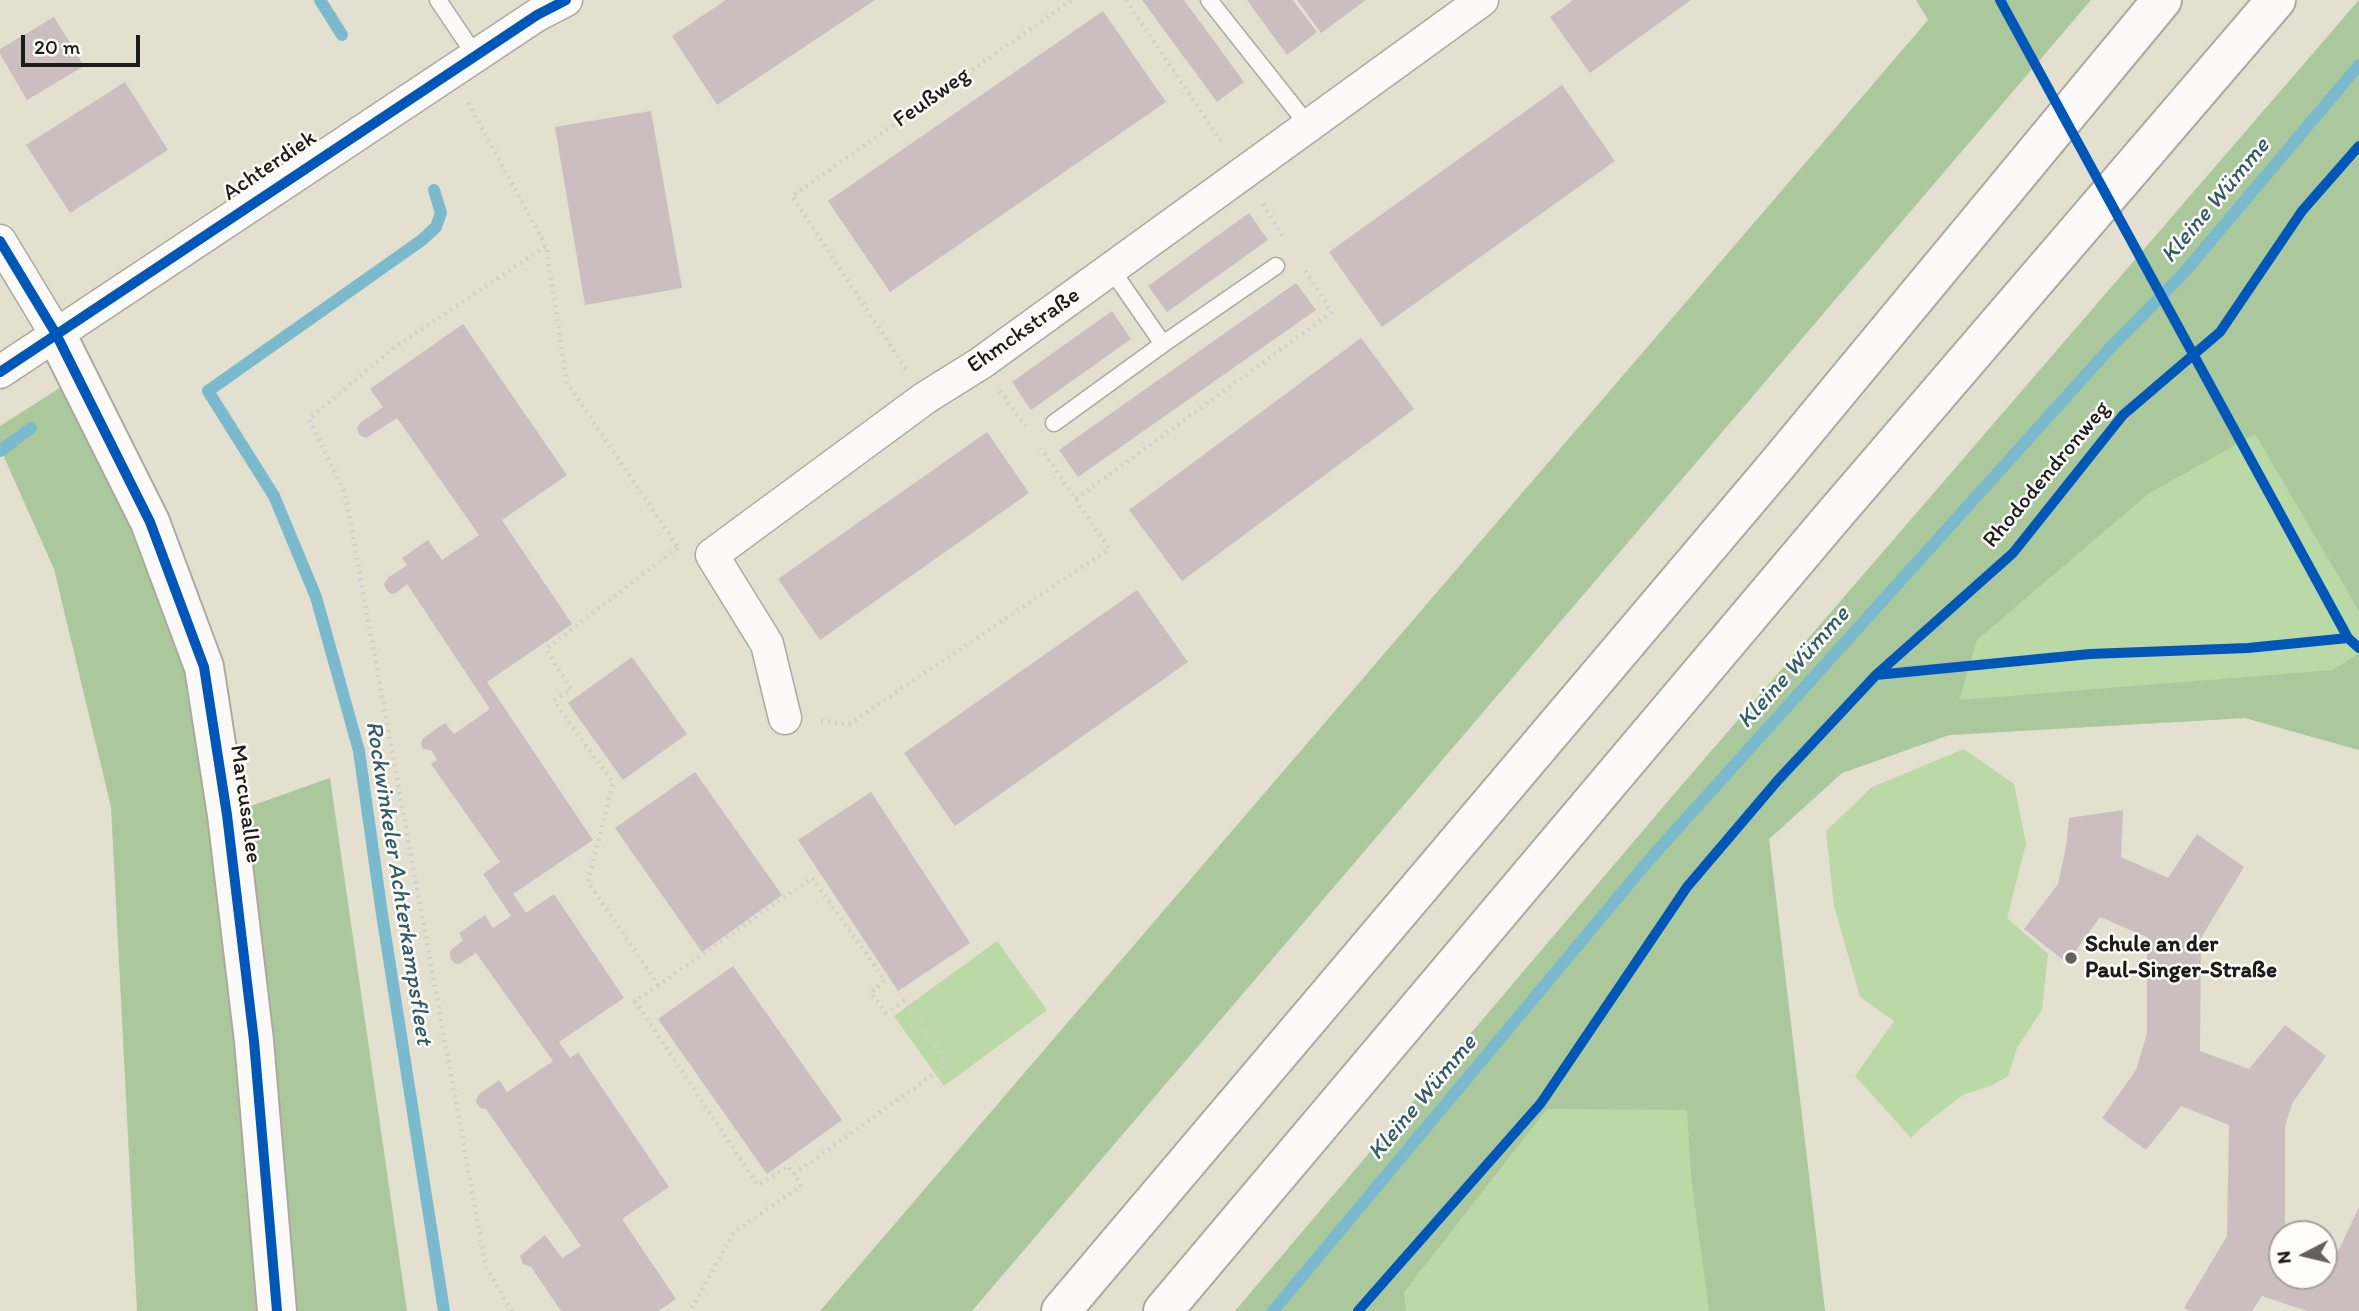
<!DOCTYPE html>
<html>
<head>
<meta charset="utf-8">
<style>
	body { margin:0 }
	#map { position:relative; width:2359px; height:1311px; overflow:hidden; background:#e4e0cf; font-family:Itim,sans-serif }
	canvas { display:block }
	.north { position:absolute; left:2268px; top:1220px; width:70px; height:70px; box-sizing:border-box; background:#fdfcf7; border:2px solid #a3a29f; border-radius:50%; rotate:263deg; font-size:19px; font-weight:700; line-height:28px; text-align:center; color:#1c1c1c }
	.north::after { content:''; display:block; margin:auto; width:24px; height:32px; background:#62615b; clip-path:polygon(50% 0,100% 100%,50% 72%,0 100%) }
	.scale { position:absolute; left:21px; top:35px; width:119px; height:32px; box-sizing:border-box; border:4px solid #1c1c1c; border-top:0; padding-left:9px; font-size:21px; line-height:24px; white-space:nowrap; color:#1c1c1c; -webkit-text-stroke:5px #fdfcf7; paint-order:stroke }
</style>
</head>
<body>
<div id="map">
<canvas width="2359" height="1311"></canvas>
<div class="north">N</div>
<div class="scale">20 m</div>
</div>
<script>
const context = document.querySelector('canvas').getContext('2d');
context.lineJoin = 'round';
function fill(path, color) {
  context.fillStyle = color;
  context.fill(path, 'evenodd');
}
function toPath(rows) {
  const path = new Path2D();
  for (const r of rows) {
    path.moveTo(r[0], r[1]);
    for (let i = 2; i < r.length; i += 2) path.lineTo(r[i], r[i + 1]);
  }
  return path;
}
function stroke(path, color, width, dash) {
  context.strokeStyle = color;
  context.lineWidth = width;
  context.lineCap = dash ? 'butt' : 'round';
  context.setLineDash(dash || []);
  context.stroke(path);
}
function drawText(font, color, halo, rows, align = 'center') {
  context.font = font + ' Itim,sans-serif';
  context.lineWidth = 5;
  context.setLineDash([]);
  context.textBaseline = 'middle';
  context.strokeStyle = halo;
  context.fillStyle = color;
  for (const [text, x, y, turn = 0] of rows) {
    context.save();
    context.translate(x, y);
    context.rotate((+turn || 0) * Math.PI / 180);
    context.textAlign = isNaN(turn) ? turn : align;
    if (halo) context.strokeText(text, 0, 0);
    context.fillText(text, 0, 0);
    context.restore();
  }
}
fill(toPath([
	[2359,0,2359,750,2245,718,1949,735,1842,773,1769,839,1825,1311,1235,1311,1675,793],
	[1964,749,2014,784,2026,844,2007,918,2048,954,2042,1010,2017,1048,2008,1076,1993,1085,1963,1095,1924,1125,1911,1138,1855,1076,1894,1021,1860,997,1834,906,1826,831,1872,787],
	[997,941,1047,1010,944,1086,894,1016]
]), '#bbd9a7');
fill(toPath([
	[1916,0,2091,0,972,1311,820,1311,1928,20],
	[2359,0,2359,611,2255,434,2148,494,1977,640,1959,700,2333,670,2359,653,2359,750,2245,718,1949,735,1842,773,1769,839,1825,1311,1709,1311,1691,1176,1687,1110,1547,1109,1404,1292,1406,1311,1235,1311,1675,793],
	[83,373,245,808,330,778,407,1311,137,1311,111,807,54,569,0,448,0,426]
]), '#aac89c');
stroke(toPath([
	[320,0,342,35],
	[434,190,441,213,436,227,422,240,208,391,274,496,316,597,359,751,382,914,444,1311],
	[0,451,31,428],
	[1273,1311,1649,860,2111,347,2182,275,2359,65]
]), '#7abacc', 12);
fill(toPath([
	[726,0,875,0,717,105,672,36],
	[1142,0,1184,0,1244,82,1217,102],
	[1247,0,1293,0,1317,32,1287,55],
	[1297,0,1366,0,1321,33],
	[1573,0,1691,0,1590,73,1550,17],
	[1103,11,1166,102,890,292,828,201],
	[54,17,84,66,27,100,0,54,0,49],
	[125,82,168,150,70,213,26,145],
	[1562,85,1615,161,1382,327,1329,252],
	[651,111,682,288,585,305,555,127],
	[1249,213,1268,240,1167,312,1148,286],
	[1296,283,1316,310,1078,477,1059,450],
	[1112,311,1131,339,1031,410,1012,382],
	[463,324,567,475,502,520,572,624,487,682,593,840,513,894,526,913,554,894,624,998,559,1042,570,1058,578,1052,669,1187,622,1219,676,1299,658,1311,561,1311,531,1267,523,1264,520,1256,545,1235,562,1258,581,1246,486,1109,480,1108,476,1102,478,1095,499,1080,507,1092,553,1061,476,953,459,964,454,963,450,958,450,951,463,940,459,933,485,915,493,928,511,916,483,874,500,862,431,764,437,760,432,751,423,749,421,743,423,738,445,723,454,734,490,709,407,584,396,593,391,594,387,591,384,584,389,577,407,565,402,558,428,540,442,560,479,535,397,418,366,438,359,435,357,428,360,423,383,407,370,389],
	[1361,338,1414,409,1182,581,1129,510],
	[987,432,1029,493,820,640,778,579],
	[1137,590,1188,662,955,826,904,753],
	[632,657,687,734,623,780,568,703],
	[695,772,782,895,702,952,615,828],
	[871,792,970,943,898,991,798,840],
	[2123,810,2121,857,2168,878,2197,834,2244,867,2201,938,2200,1051,2249,1069,2285,1025,2326,1056,2293,1102,2285,1126,2285,1234,2282,1234,2282,1276,2324,1276,2324,1254,2335,1258,2359,1207,2359,1311,2307,1311,2262,1296,2252,1311,2189,1311,2184,1308,2227,1236,2229,1125,2181,1106,2146,1150,2102,1118,2136,1070,2147,1033,2147,937,2100,917,2067,963,2024,929,2058,884,2066,847,2069,818],
	[733,966,842,1120,767,1174,658,1019]
]), '#ccbdc0');
const lane = toPath([
	[438,0,475,55],
	[1209,0,1308,125],
	[1111,269,1163,344,1276,266],
	[1054,423,1163,344]
]);
const street = toPath([
	[0,241,56,334],
	[0,372,537,15,566,0],
	[785,718,767,644,712,555,925,398,981,363,1482,0]
]);
const secondary = toPath([
	[56,334,150,522,204,667,227,815,254,1041,277,1311]
]);
const highway = toPath([
	[1061,1311,1777,465,2162,0],
	[1163,1311,1829,521,2276,0]
]);
stroke(lane, '#aca99f', 19);
stroke(street, '#aca99f', 35);
stroke(secondary, '#aca99f', 42);
stroke(highway, '#aca99f', 42);
stroke(toPath([
	[1126,0,1223,144],
	[468,103,546,246],
	[1263,204,1284,238],
	[2302,211,2359,146],
	[906,369,792,196,1072,0],
	[1000,391,1026,427],
	[1076,499,1332,312,1304,269],
	[677,548,546,649,571,689,554,701,613,783,588,882,658,985,812,878,885,980,871,993,886,1013,904,1001,948,1064,794,1174,801,1186,734,1232,690,1311],
	[1876,675,2013,553,2123,415,2220,332],
	[1877,675,2090,654,2248,648,2348,638],
	[821,721,849,724,1109,549,1041,448],
	[658,985,635,1001,758,1185,788,1166,794,1174],
	[512,1311,486,1267,345,493,309,419,395,347,546,246,567,383,678,547]
]), '#cfceca', 4.5, [2, 5]);
stroke(lane, '#fbfaf8', 16);
stroke(street, '#fbfaf8', 32);
stroke(secondary, '#fbfaf8', 38);
stroke(highway, '#fbfaf8', 38);
stroke(toPath([
	[2000,0,2348,638,2359,648],
	[0,241,56,334,150,522,204,667,227,815,254,1041,277,1311],
	[0,372,537,15,566,0],
	[1876,675,2090,654,2248,648,2348,638],
	[1358,1311,1541,1103,1687,887,1778,780,1876,675,2013,553,2123,415,2220,332,2302,211,2359,146]
]), '#0057b8', 10);
for (const [x, y, r, color] of [
	[2071,958,7,"#62615b"]
]) {
  const dot = new Path2D();
  dot.arc(x, y, r, 0, 2 * Math.PI);
  context.fillStyle = color;
  context.fill(dot);
  stroke(dot, '#fdfcf7', 2.5);
}
drawText('23px', '#1c1c1c', '#fdfcf7', [
	["Feußweg",932,98,-35],
	["Achterdiek",270,166,-34],
	["Ehmckstraße",1024,331,-35],
	["Rhododendronweg",2047,475,-50],
	["Marcusallee",245,804,82]
]);
drawText('bold 23px', '#1c1c1c', '#fdfcf7', [
	["Schule an der",2085,945],
	["Paul-Singer-Straße",2085,971]
], 'left');
drawText('italic 24px', '#325c6a', '#fdfcf7', [
	["Kleine Wümme",2216,201,-50],
	["Kleine Wümme",1794,668,-48],
	["Rockwinkeler Achterkampsfleet",398,883,81],
	["Kleine Wümme",1423,1098,-50]
]);
</script>
</body>
</html>
